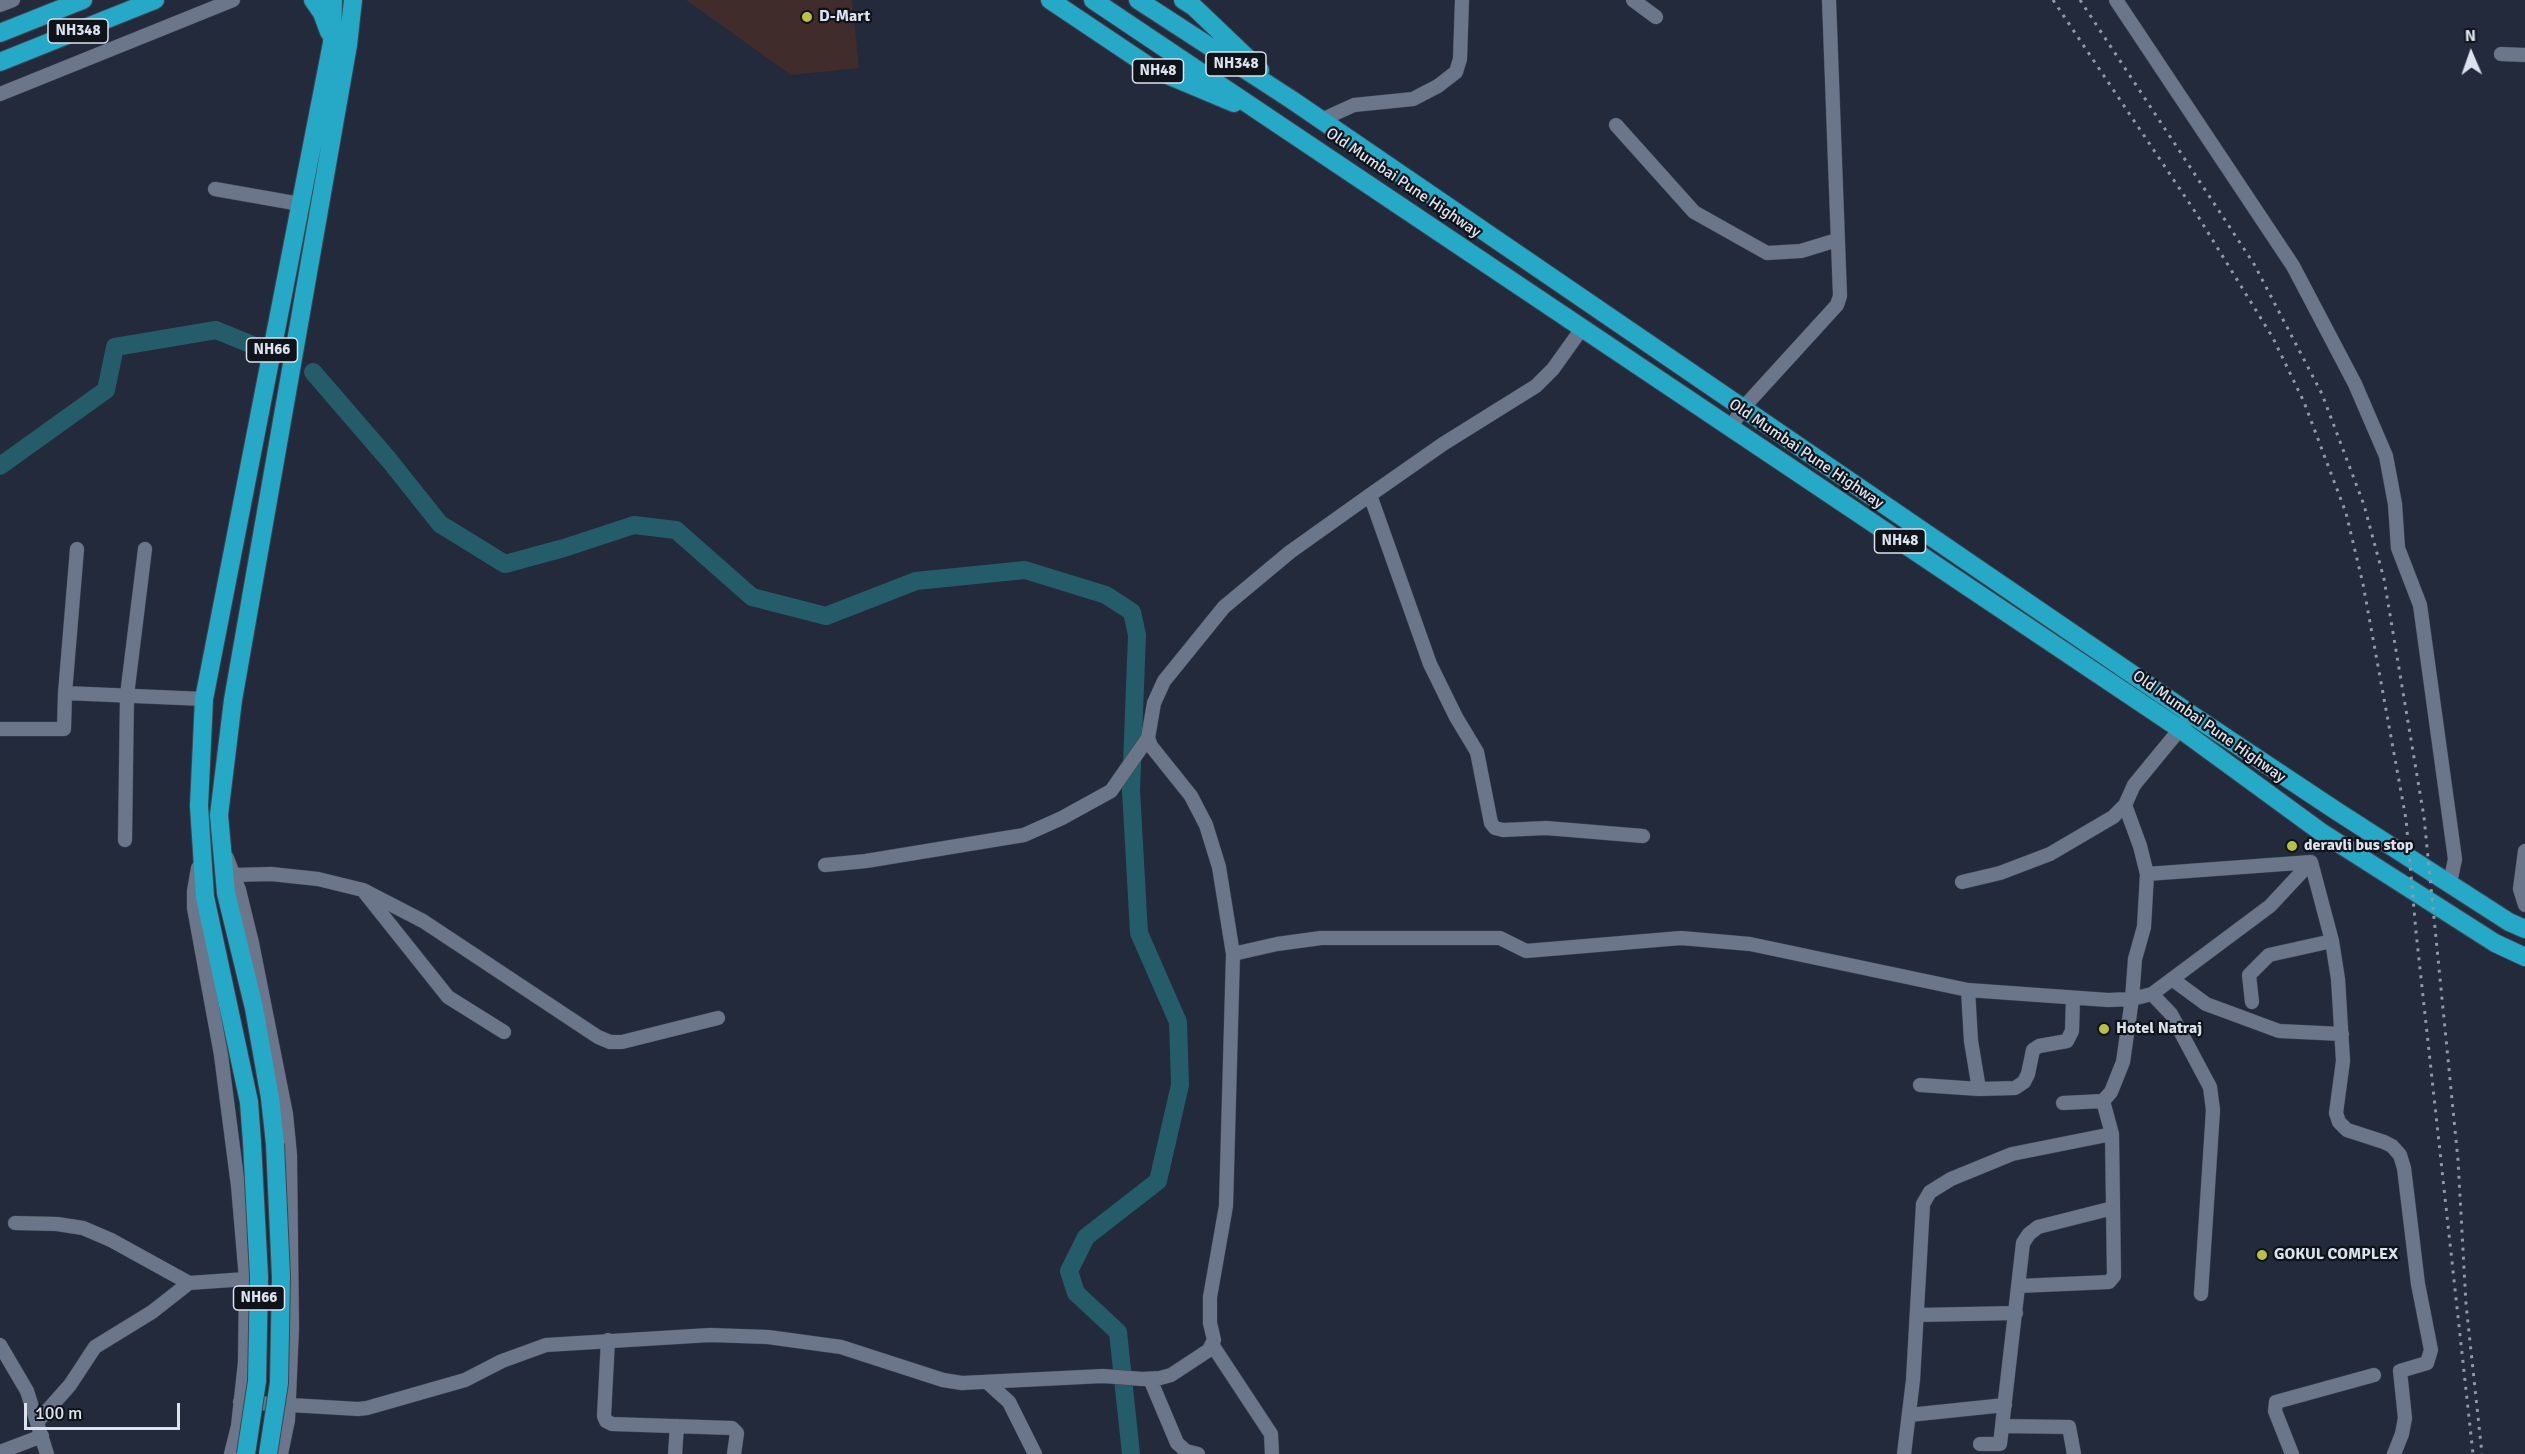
<!DOCTYPE html>
<html>
<head>
<meta charset="utf-8">
<style>
	body { margin:0 }
	#map { position:relative; width:2525px; height:1454px; overflow:hidden; background:#222a3b; font-family:Signika,sans-serif }
	canvas { display:block }
	.north { position:absolute; left:2441px; top:24px; width:60px; height:60px; -webkit-text-stroke:4px #0f131a; paint-order:stroke; rotate:358deg; font-size:16px; font-weight:700; line-height:24px; text-align:center; color:#dde3ee }
	.north::after { content:''; display:block; margin:auto; width:21px; height:27px; background:#dde3ee; clip-path:polygon(50% 0,100% 100%,50% 72%,0 100%) }
	.scale { position:absolute; left:24px; top:1403px; width:156px; height:27px; box-sizing:border-box; border:3px solid #dde3ee; border-top:0; padding-left:8px; font-size:18px; line-height:21px; white-space:nowrap; color:#dde3ee; -webkit-text-stroke:4px #0f131a; paint-order:stroke }
</style>
</head>
<body>
<div id="map">
<canvas width="2525" height="1454"></canvas>
<div class="north">N</div>
<div class="scale">100 m</div>
</div>
<script>
const context = document.querySelector('canvas').getContext('2d');
context.lineJoin = 'round';
function fill(path, color) {
  context.fillStyle = color;
  context.fill(path, 'evenodd');
}
function toPath(rows) {
  const path = new Path2D();
  for (const r of rows) {
    path.moveTo(r[0], r[1]);
    for (let i = 2; i < r.length; i += 2) path.lineTo(r[i], r[i + 1]);
  }
  return path;
}
function stroke(path, color, width, dash) {
  context.strokeStyle = color;
  context.lineWidth = width;
  context.lineCap = dash ? 'butt' : 'round';
  context.setLineDash(dash || []);
  context.stroke(path);
}
function drawText(font, color, halo, rows, align = 'center') {
  context.font = font + ' Signika,sans-serif';
  context.lineWidth = 4.5;
  context.setLineDash([]);
  context.textBaseline = 'middle';
  context.strokeStyle = halo;
  context.fillStyle = color;
  for (const [text, x, y, turn = 0] of rows) {
    context.save();
    context.translate(x, y);
    context.rotate((+turn || 0) * Math.PI / 180);
    context.textAlign = isNaN(turn) ? turn : align;
    if (halo) context.strokeText(text, 0, 0);
    context.fillText(text, 0, 0);
    context.restore();
  }
}
fill(toPath([
	[686,0,852,0,859,68,791,75]
]), '#402c2b');
stroke(toPath([
	[313,372,389,460,440,524,505,564,564,548,634,525,676,530,752,597,826,616,916,581,1025,570,1106,595,1132,612,1137,635,1131,790,1139,933,1178,1022,1180,1085,1158,1181,1086,1237,1069,1271,1076,1293,1118,1332,1131,1454],
	[0,466,106,390,115,347,216,330,255,346]
]), '#255c6a', 18);
const minor = toPath([
	[1633,0,1656,17],
	[2116,0,2293,266,2355,384,2386,456,2395,504,2398,548,2420,605,2455,859,2450,883],
	[0,5,13,0],
	[2501,54,2525,55],
	[0,94,233,0],
	[1321,120,1354,105,1413,99,1438,86,1456,72,1460,59,1462,0],
	[1616,125,1694,212,1767,253,1801,251,1837,240],
	[215,189,300,204],
	[1731,427,1743,408,1837,305,1840,296,1829,0],
	[1370,495,1430,664,1456,717,1477,752,1491,823,1495,828,1503,830,1546,828,1643,836],
	[65,693,204,699],
	[0,729,64,729,65,693,77,549],
	[125,840,127,695,145,549],
	[2525,851,2520,889,2525,905],
	[227,858,239,890,252,943,286,1114,290,1155,292,1328,288,1420,281,1454],
	[2311,862,2332,941,2338,979,2343,1061,2336,1113,2339,1122,2347,1130,2384,1142,2392,1146,2400,1155,2404,1168,2418,1284,2431,1350,2427,1363,2400,1371,2405,1418,2402,1434,2394,1454],
	[825,865,866,861,1024,835,1062,818,1111,791,1148,738],
	[198,868,194,891,194,908,221,1055,238,1186,246,1279,245,1362,238,1426,231,1454],
	[2147,874,2140,846,2125,805,2134,785,2185,723],
	[233,875,271,874,318,879,363,890,423,921,598,1037,610,1042,622,1042,718,1018],
	[1962,882,2000,873,2050,854,2113,817,2125,805],
	[365,893,448,997,504,1032],
	[1233,954,1277,944,1321,938,1500,938,1526,951,1681,938,1750,944,1968,990,2108,1000,2132,999,2152,994,2270,906,2311,862,2147,874,2144,927,2135,959,2132,999,2123,1062,2111,1092,2103,1101,2112,1134,2114,1276,2109,1282,2019,1286],
	[2172,979,2206,1004,2279,1031,2342,1034],
	[1968,990,1971,1041,1979,1089],
	[2152,994,2171,1014,2210,1087,2213,1110,2201,1294],
	[2252,1002,2249,975,2269,955,2332,941],
	[1920,1085,1979,1089,2015,1088,2024,1082,2028,1074,2033,1050,2039,1046,2067,1041,2072,1031,2073,998],
	[2063,1103,2103,1101],
	[15,1223,57,1224,83,1228,111,1240,189,1283,246,1279],
	[1918,1315,2016,1313],
	[608,1340,604,1416,606,1421,612,1424,732,1428,737,1433,734,1454],
	[0,1345,27,1391,47,1454],
	[1213,1346,1271,1434,1272,1454],
	[1150,1379,1177,1443,1186,1451,1198,1454],
	[988,1383,1009,1402,1035,1454],
	[240,1402,358,1409,367,1408,465,1380,502,1361,546,1345,710,1335,768,1337,841,1347,943,1380,962,1383,1103,1376,1142,1379,1160,1378,1171,1375,1209,1350,1214,1340,1210,1323,1210,1297,1226,1206,1233,954,1219,867,1206,825,1191,796,1151,746,1148,738,1154,703,1164,681,1224,607,1290,552,1370,495,1443,444,1536,386,1553,369,1583,327],
	[1909,1415,2005,1405],
	[38,1421,70,1385,95,1347,152,1312,189,1283],
	[2002,1426,2069,1427,2074,1454],
	[1980,1444,2000,1444,2023,1243,2029,1234,2038,1227,2113,1208],
	[0,1452,42,1436],
	[675,1454,677,1426],
	[1904,1454,1913,1380,1923,1204,1930,1192,1951,1179,2012,1154,2112,1134],
	[2292,1454,2275,1411,2276,1402,2374,1375]
]);
const highway = toPath([
	[313,0,322,13,329,32],
	[1050,0,1153,69,1234,103],
	[1093,0,2180,729,2321,832,2495,943,2525,957],
	[1138,0,1292,100,2192,715,2335,810,2509,922,2525,929],
	[1183,0,1194,7,1260,70],
	[0,33,83,0],
	[0,62,155,0],
	[252,1142,249,1102,205,897,199,806,204,699,332,43,333,0],
	[275,1144,270,1098,254,1008,226,893,219,815,233,700,348,45,353,0]
]);
stroke(minor, '#3d4553', 15);
stroke(highway, '#3d4553', 20);
stroke(minor, '#6c768a', 14);
stroke(highway, '#26a9c6', 18);
stroke(toPath([
	[2053,0,2196,213,2273,338,2304,402,2346,513,2363,584,2406,819,2416,932,2473,1454],
	[2080,0,2254,264,2322,394,2364,505,2384,579,2424,817,2458,1160,2466,1304,2482,1454]
]), '#9197a5', 3, [3, 6]);
const highwayBridge = toPath([
	[246,1454,257,1381,259,1277,252,1142],
	[268,1454,279,1383,281,1277,275,1144]
]);
stroke(highwayBridge, '#3d4553', 20, []);
stroke(highwayBridge, '#26a9c6', 18);
for (const [x, y, r, color] of [
	[807,17,6,"#bac045"],
	[2292,846,6,"#bac045"],
	[2104,1029,6,"#bac045"],
	[2262,1255,6,"#bac045"]
]) {
  const dot = new Path2D();
  dot.arc(x, y, r, 0, 2 * Math.PI);
  context.fillStyle = color;
  context.fill(dot);
  stroke(dot, '#0f131a', 2);
}
for (const [x, y, w] of [
	[78,31,60],
	[1236,64,60],
	[1158,71,51],
	[272,350,51],
	[1900,541,51],
	[259,1298,51]
]) {
  const box = new Path2D();
  box.roundRect(x - w / 2, y - 12, w, 24, 4.5);
  context.fillStyle = '#0f131a';
  context.fill(box);
  stroke(box, '#dde3ee', 1.5);
}
drawText('bold 15px', '#dde3ee', null, [
	["NH348",78,31],
	["NH348",1236,64],
	["NH48",1158,71],
	["NH66",272,350],
	["NH48",1900,541],
	["NH66",259,1298]
]);
drawText('bold 16px', '#dde3ee', '#0f131a', [
	["D-Mart",819,17],
	["deravli bus stop",2304,846],
	["Hotel Natraj",2116,1029],
	["GOKUL COMPLEX",2274,1255]
], 'left');
drawText('16px', '#dde3ee', '#0f131a', [
	["Old Mumbai Pune Highway",1403,183,34],
	["Old Mumbai Pune Highway",1806,454,34],
	["Old Mumbai Pune Highway",2209,727,35]
]);
</script>
</body>
</html>
